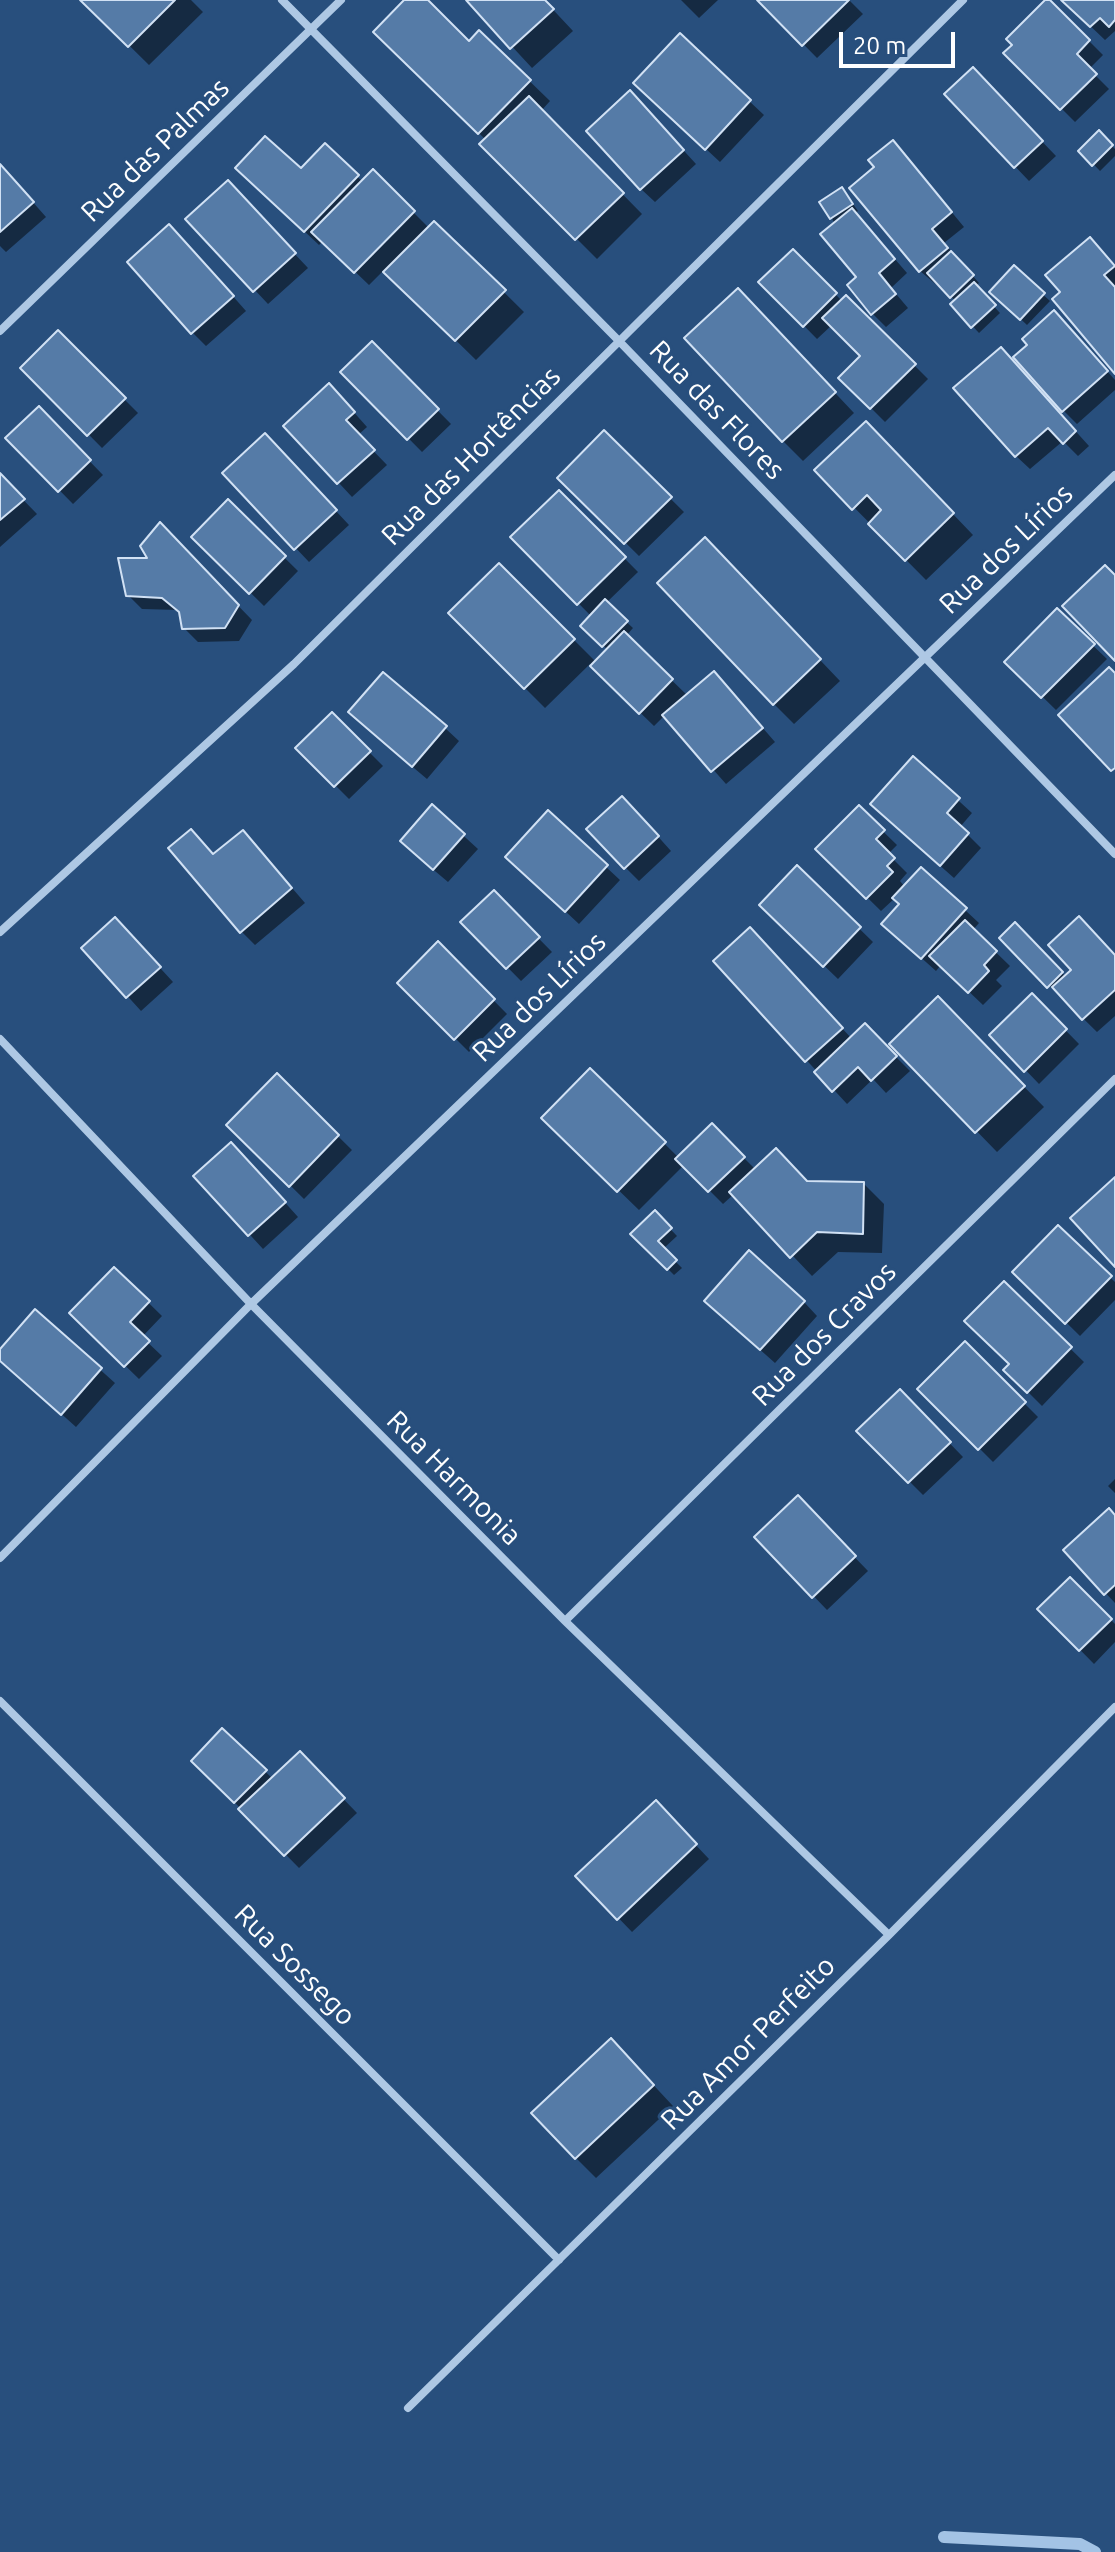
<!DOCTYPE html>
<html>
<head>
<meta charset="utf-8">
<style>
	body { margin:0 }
	#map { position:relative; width:1115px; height:2552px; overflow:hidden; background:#284f7d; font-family:Ubuntu,sans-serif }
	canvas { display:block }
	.scale { position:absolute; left:839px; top:32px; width:116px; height:36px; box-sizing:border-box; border:4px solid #fff; border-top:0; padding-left:10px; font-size:24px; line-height:28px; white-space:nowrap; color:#fff; -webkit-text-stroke:6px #284f7d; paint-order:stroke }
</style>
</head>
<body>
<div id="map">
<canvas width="1115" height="2552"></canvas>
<div class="scale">20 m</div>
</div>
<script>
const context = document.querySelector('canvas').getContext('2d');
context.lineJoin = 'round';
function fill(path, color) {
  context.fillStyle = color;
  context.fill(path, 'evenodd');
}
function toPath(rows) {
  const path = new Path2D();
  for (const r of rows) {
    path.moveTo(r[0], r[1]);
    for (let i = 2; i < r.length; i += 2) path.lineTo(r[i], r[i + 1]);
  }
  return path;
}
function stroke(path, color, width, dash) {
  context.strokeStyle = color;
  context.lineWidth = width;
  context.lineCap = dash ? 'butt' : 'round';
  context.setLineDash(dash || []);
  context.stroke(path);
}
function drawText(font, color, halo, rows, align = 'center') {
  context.font = font + ' Ubuntu,sans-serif';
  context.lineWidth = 6;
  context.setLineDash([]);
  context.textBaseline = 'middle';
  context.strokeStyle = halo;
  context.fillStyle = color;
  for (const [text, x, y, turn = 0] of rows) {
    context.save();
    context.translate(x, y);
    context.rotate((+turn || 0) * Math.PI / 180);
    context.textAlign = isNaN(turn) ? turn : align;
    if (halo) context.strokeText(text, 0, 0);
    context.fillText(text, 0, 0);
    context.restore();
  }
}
fill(toPath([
	[83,0,191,0,203,12,149,65],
	[407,0,425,0,469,44,479,32,550,101,541,111,642,214,597,259,482,144,486,140,376,32],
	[469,0,544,0,573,31,532,68],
	[681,0,718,0,699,18],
	[760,0,849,0,863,14,817,58],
	[1048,0,1103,55,1089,69,1109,89,1075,122,1006,53],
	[1063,0,1115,0,1115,31,1105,40],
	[680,36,764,115,720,162,649,96],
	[973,70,1056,156,1029,181,947,95],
	[643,106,696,164,655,202,641,189],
	[1099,133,1115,149,1115,156,1100,171,1081,151],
	[325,146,363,182,373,172,429,228,434,223,524,312,476,360,384,270,369,285,323,241,319,245,251,181,301,171],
	[906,157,964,227,944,243,979,283,975,286,1000,313,979,333,953,305,956,301,920,271],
	[0,165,46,217,6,252,0,246],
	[842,189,858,211,855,213,907,273,891,288,908,308,886,327,872,313,832,218],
	[241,197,308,268,268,304,188,219],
	[1089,239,1115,266,1115,371,1063,293],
	[183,240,246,311,206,346,192,332],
	[793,251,842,301,846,297,928,379,885,422,841,378,863,356,832,325,817,339,761,282],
	[1014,268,1050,301,1027,325,992,292],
	[758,311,854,413,803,461,783,441],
	[1068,327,1115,380,1115,390,1077,424,1063,410],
	[58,333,138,413,102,448,23,368],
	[372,344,451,424,422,452,343,372],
	[1014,363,1089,446,1078,456,1063,441,1030,469,1016,456],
	[343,400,367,427,358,435,387,465,352,497,286,426],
	[39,409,103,475,73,504,8,438],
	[604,433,684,512,639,556,560,478],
	[886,444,973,535,926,580,817,470],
	[278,449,349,525,309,562,225,473],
	[0,476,37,514,0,547],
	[559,492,638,572,606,603,633,628,626,636,688,696,728,688,775,742,726,784,665,715,654,726,590,664,545,708,450,613,499,565,596,662,608,650,583,626,592,617,513,537],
	[228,502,298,571,264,606,194,537],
	[160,525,252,620,239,641,198,642,184,628,178,610,142,609,128,595,151,560],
	[725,560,840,681,794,724,774,704],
	[1057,611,1107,659,1056,710,1007,662],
	[332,715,383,766,349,799,298,748],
	[364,726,445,728,459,741,427,779],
	[913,759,972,813,960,827,981,848,954,878,886,818],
	[432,807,478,849,448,882,416,855],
	[859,808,897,845,888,854,907,873,900,881,905,887,965,910,979,923,973,930,1010,966,996,980,1002,986,983,1005,941,965,936,971,898,937,901,905,895,898,881,911,818,849],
	[636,812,671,851,639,881,625,867],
	[548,813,620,880,579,924,521,870],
	[256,846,305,903,255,945,241,931,214,856],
	[797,868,873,942,838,979,761,905],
	[494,893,552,952,521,981,463,922],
	[1015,925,1066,977,1115,957,1115,1016,1097,1032,1001,938],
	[128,933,173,982,141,1011,84,948],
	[438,944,507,1014,469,1052,400,983],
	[770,950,852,1039,865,1026,910,1071,886,1093,873,1079,847,1104,715,961],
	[1032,996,1079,1044,1039,1084,992,1035],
	[938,999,1044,1107,997,1152,892,1044],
	[591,1071,679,1158,712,1126,756,1170,808,1183,864,1184,884,1204,882,1253,838,1252,812,1276,734,1194,723,1204,684,1165,639,1210,544,1118],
	[277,1076,352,1150,304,1199,229,1125],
	[245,1158,298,1217,263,1249,196,1176],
	[655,1213,677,1236,663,1249,682,1268,674,1275,633,1234],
	[1058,1228,1115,1282,1115,1300,1080,1336,1015,1272],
	[114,1269,162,1316,142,1337,162,1356,139,1379,71,1313],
	[1004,1284,1084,1362,1042,1406,1006,1370,1012,1364],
	[804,1302,817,1316,775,1363,720,1314],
	[36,1312,115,1383,76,1427,0,1359,0,1352],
	[965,1344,1038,1417,993,1462,920,1389],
	[900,1392,963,1457,923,1495,859,1431],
	[1115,1479,1115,1493,1108,1486],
	[811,1512,868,1571,827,1610,757,1537],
	[1115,1517,1115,1603,1066,1551],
	[1070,1579,1115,1624,1115,1642,1094,1664,1040,1609],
	[222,1730,273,1779,300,1754,357,1813,299,1868,194,1761],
	[656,1803,709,1859,632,1932,578,1876],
	[631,2061,673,2106,596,2178,576,2158]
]), '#0007');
stroke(toPath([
	[944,2537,1080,2544,1095,2552]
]), '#a3c3e5', 12);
const building = toPath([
	[80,0,175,0,128,47,80,0],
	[404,0,428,0,469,41,479,30,531,80,478,134,373,32,404,0],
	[466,0,545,0,554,9,510,49,466,0],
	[757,0,849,0,802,46,757,0],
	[1045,0,1050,0,1090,40,1077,54,1097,74,1060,110,1003,53,1012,45,1006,39,1045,0],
	[1061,0,1115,0,1115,20,1109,27,1100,18,1090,27,1061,0],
	[680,33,751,100,705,150,633,83,680,33],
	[973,67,1043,141,1014,168,944,94,973,67],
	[630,90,684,150,640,190,586,131,630,90],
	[529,96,624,193,575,240,479,144,529,96],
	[1099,130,1113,145,1092,166,1078,151,1099,130],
	[265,136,301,168,325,143,359,175,304,232,235,168,265,136],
	[893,140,952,212,932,229,948,248,919,272,849,188,874,167,868,160,893,140],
	[0,164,34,202,0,232,0,164],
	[373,169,415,211,354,273,311,232,373,169],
	[228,180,296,253,253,292,185,219,228,180],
	[842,187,853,204,830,219,819,202,842,187],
	[852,208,895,259,879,273,896,294,871,315,847,285,856,277,820,234,852,208],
	[434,221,506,290,455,341,383,272,434,221],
	[169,224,234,296,191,334,127,262,169,224],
	[1090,237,1115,266,1104,275,1115,287,1115,374,1052,299,1060,292,1045,275,1090,237],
	[793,249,837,293,803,327,758,282,793,249],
	[951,251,974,275,950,298,927,273,951,251],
	[1014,265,1045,293,1020,320,989,292,1014,265],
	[974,282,996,305,971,328,950,304,974,282],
	[738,288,836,392,782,442,684,338,738,288],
	[846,295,916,364,870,409,838,378,860,356,822,318,846,295],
	[1054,310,1108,371,1062,412,1013,357,1027,345,1022,339,1054,310],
	[58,330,126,398,87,436,20,368,58,330],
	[372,341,439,409,407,440,340,372,372,341],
	[1001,347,1076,431,1063,444,1048,428,1015,457,953,388,1001,347],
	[329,383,355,412,346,420,375,450,337,484,283,426,329,383],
	[39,406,91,460,58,492,5,438,39,406],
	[866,421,954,513,905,561,868,524,881,510,867,495,852,510,814,470,866,421],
	[604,430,672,497,624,544,557,478,604,430],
	[265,433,337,510,294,550,222,473,265,433],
	[0,473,25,499,0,520,0,473],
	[559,490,626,557,577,605,510,537,559,490],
	[228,499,286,556,249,594,191,537,228,499],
	[160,522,239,605,225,628,182,629,179,612,162,598,126,596,118,558,147,558,140,546,160,522],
	[705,537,821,659,773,705,657,583,705,537],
	[499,563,575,639,524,689,448,613,499,563],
	[1105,565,1115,575,1115,661,1062,606,1105,565],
	[605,599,628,621,602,647,580,626,605,599],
	[1057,608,1095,644,1041,698,1004,662,1057,608],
	[624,631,673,679,639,714,590,666,624,631],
	[1109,667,1115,673,1115,768,1111,771,1058,715,1109,667],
	[714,671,763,728,711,772,662,715,714,671],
	[383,672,447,726,412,767,348,712,383,672],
	[332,712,371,751,334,787,295,748,332,712],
	[913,756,960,798,947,813,969,833,940,866,870,804,913,756],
	[622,796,659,836,624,869,586,829,622,796],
	[432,804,465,834,433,870,400,841,432,804],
	[859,805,885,830,876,839,895,858,887,866,893,872,866,899,815,849,859,805],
	[548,810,608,865,565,912,505,857,548,810],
	[191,829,213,854,243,830,292,888,240,933,168,848,191,829],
	[797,865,861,927,823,967,759,905,797,865],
	[921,867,967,908,921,959,881,924,899,904,892,898,921,867],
	[494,890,540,937,506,969,460,922,494,890],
	[1079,916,1115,955,1115,990,1082,1020,1052,987,1071,970,1048,945,1079,916],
	[115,917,161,967,126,998,81,948,115,917],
	[965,920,997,951,984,965,989,971,968,993,929,956,965,920],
	[1015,922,1063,972,1047,988,999,938,1015,922],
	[750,927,843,1028,805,1062,713,961,750,927],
	[438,941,495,999,454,1040,397,983,438,941],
	[1032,993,1067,1029,1024,1072,989,1035,1032,993],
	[938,996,1025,1086,975,1133,889,1044,938,996],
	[865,1023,897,1056,871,1081,858,1067,832,1092,814,1072,865,1023],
	[590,1068,666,1142,617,1192,541,1118,590,1068],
	[277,1073,339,1135,289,1187,226,1125,277,1073],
	[712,1123,745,1157,708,1192,675,1159,712,1123],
	[231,1142,286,1202,248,1236,193,1176,231,1142],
	[776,1148,807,1181,864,1182,863,1234,817,1232,790,1258,729,1192,776,1148],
	[1115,1177,1115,1267,1070,1218,1115,1177],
	[655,1210,672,1228,658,1241,677,1260,667,1270,630,1234,655,1210],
	[1058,1225,1112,1276,1065,1324,1012,1272,1058,1225],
	[749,1250,805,1301,760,1350,704,1301,749,1250],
	[114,1267,150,1301,130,1322,150,1341,124,1367,69,1313,114,1267],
	[1004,1281,1072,1347,1027,1393,1003,1370,1009,1364,964,1321,1004,1281],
	[35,1309,102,1368,61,1415,0,1361,0,1349,35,1309],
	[965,1341,1026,1402,978,1450,917,1389,965,1341],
	[900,1389,951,1442,908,1483,856,1431,900,1389],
	[798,1495,856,1556,812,1598,754,1537,798,1495],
	[1109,1508,1115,1515,1115,1585,1104,1595,1063,1550,1109,1508],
	[1070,1577,1112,1619,1079,1651,1037,1609,1070,1577],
	[222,1728,267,1770,234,1803,191,1761,222,1728],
	[300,1751,345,1798,284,1856,238,1809,300,1751],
	[656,1800,697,1844,617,1920,575,1876,656,1800],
	[611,2038,654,2085,575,2159,531,2113,611,2038]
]);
fill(building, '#557ba7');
stroke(building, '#d1e1f4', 2);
stroke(toPath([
	[282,0,618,340,1115,854],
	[0,331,341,0],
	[0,932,294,664,963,0],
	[0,1039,251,1304,565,1621,889,1935],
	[0,1558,251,1304,1115,475],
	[565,1621,1115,1079],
	[0,1701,559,2260],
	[408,2408,889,1935,1115,1707]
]), '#aec8e4', 8);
drawText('28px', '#fff', '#284f7d', [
	["Rua das Palmas",155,150,-44],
	["Rua das Flores",717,410,46],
	["Rua das Hortências",471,456,-45],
	["Rua dos Lírios",1006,549,-44],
	["Rua dos Lírios",539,997,-44],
	["Rua dos Cravos",824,1334,-45],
	["Rua Harmonia",454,1478,45],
	["Rua Sossego",295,1965,45],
	["Rua Amor Perfeito",748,2043,-45]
]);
</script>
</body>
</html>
